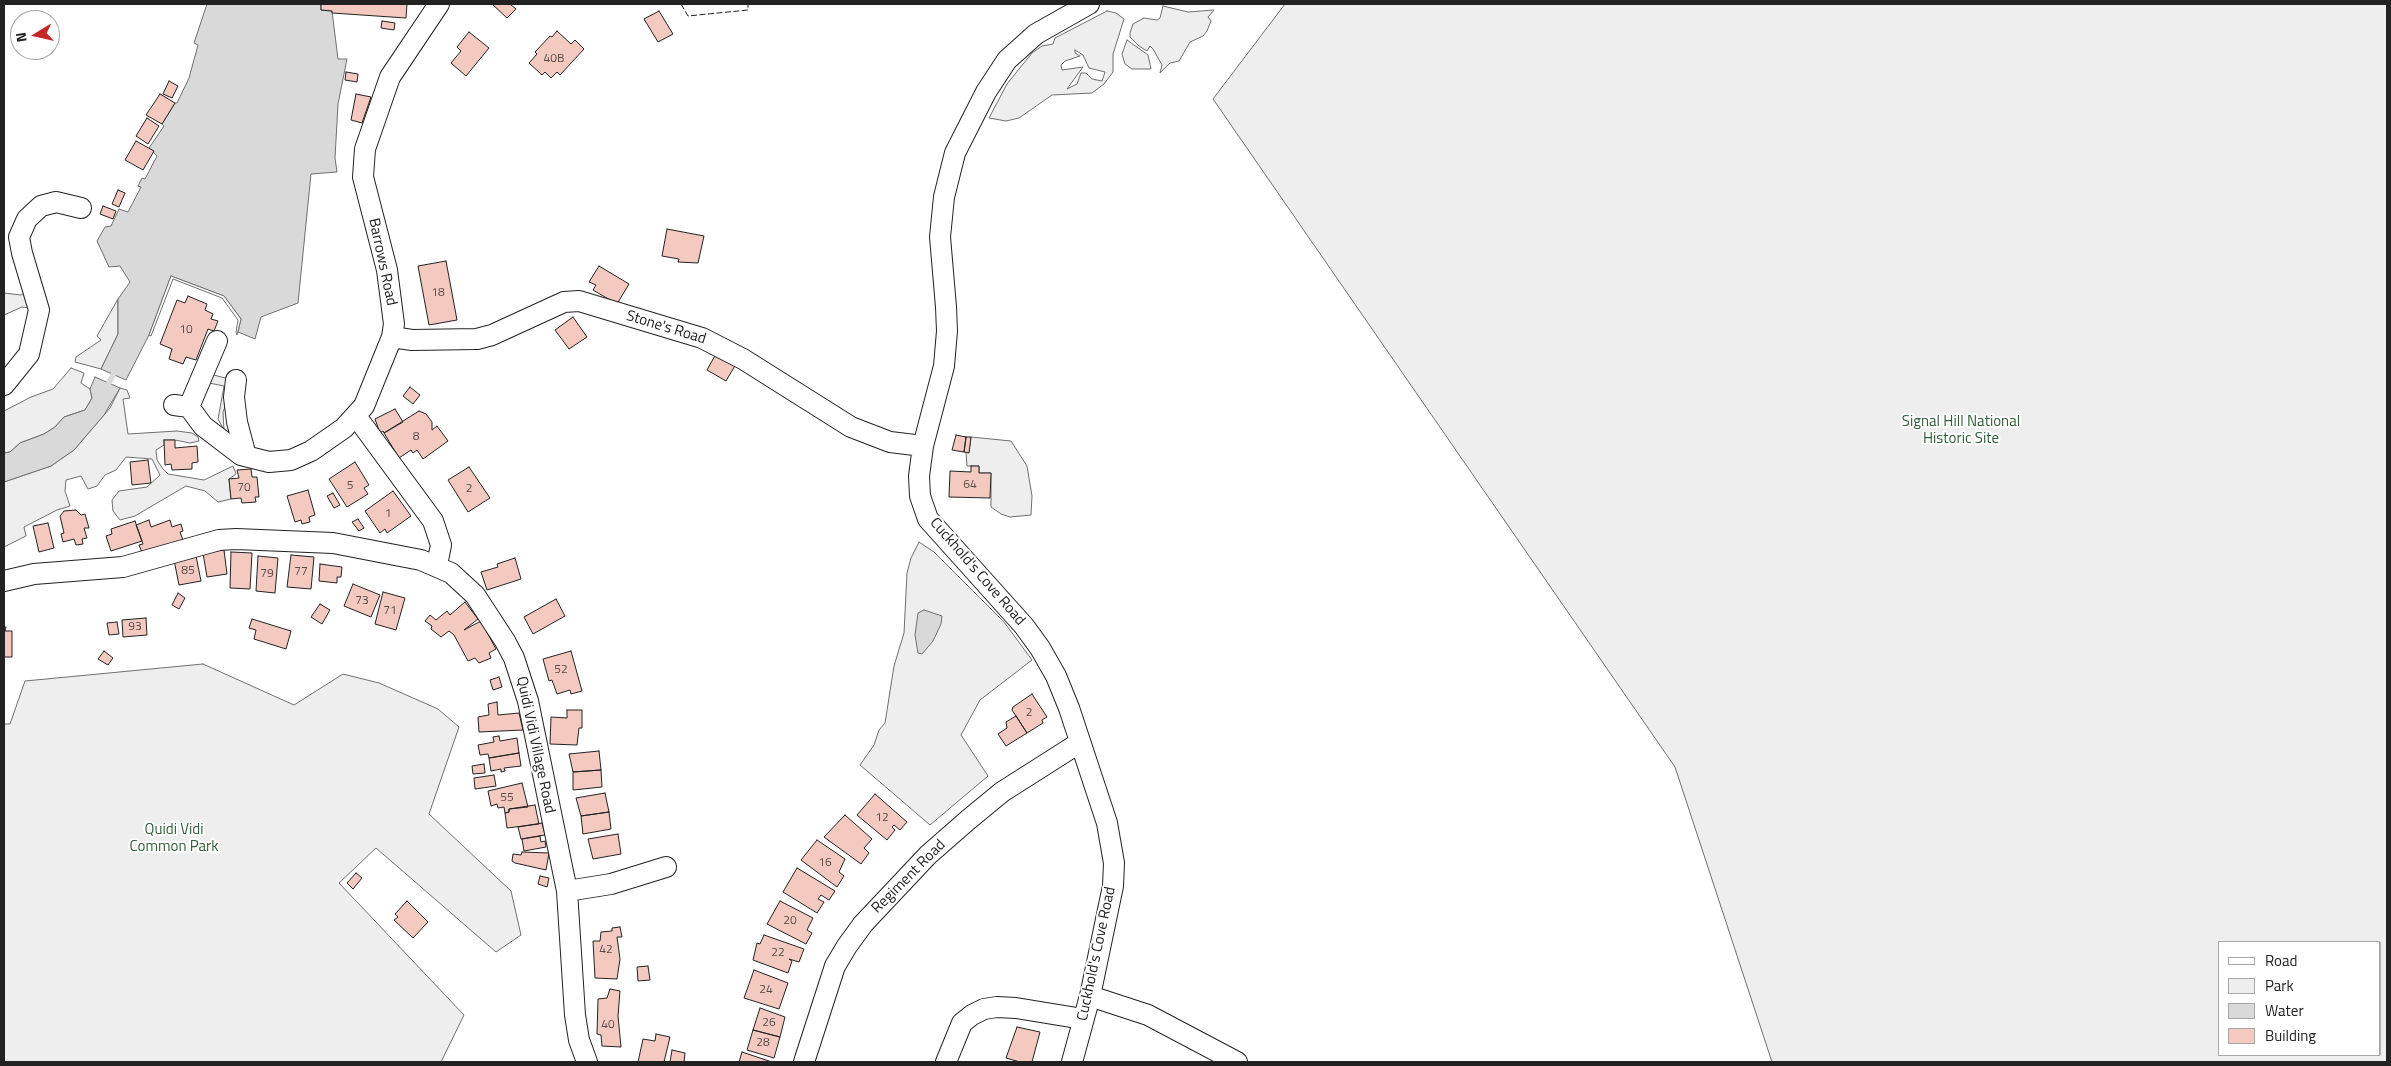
<!DOCTYPE html>
<html>
<head>
<meta charset="utf-8">
<style>
	body { margin:0 }
	#map { position:relative; width:2391px; height:1066px; overflow:hidden; background:#fff; font-family:"Titillium Web",sans-serif }
	canvas { display:block }
	.frame { position:absolute; inset:0; border:5px solid #222; pointer-events:none }
	.legend { position:absolute; left:2218px; top:941px; width:162px; height:115px; box-sizing:border-box; background:#fff; border:1px solid #a7a7a7; margin:0; padding:6px 9px; list-style:none; font-size:15px; color:#222 }
	.legend li { display:flex; align-items:center; gap:10px; height:25px }
	.legend b { width:25px; border:1px solid #a7a7a7 }
	.north { position:absolute; left:10px; top:10px; width:50px; height:50px; box-sizing:border-box; background:#fff; border:1px solid #a7a7a7; border-radius:50%; rotate:261deg; font-size:14px; font-weight:700; line-height:20px; text-align:center; color:#222 }
	.north::after { content:''; display:block; margin:auto; width:18px; height:22px; background:#c62828; clip-path:polygon(50% 0,100% 100%,50% 72%,0 100%) }
</style>
</head>
<body>
<div id="map">
<canvas width="2391" height="1066"></canvas>
<div class="frame"></div>
<ul class="legend">
<li><b style="height:6px;background:#fff"></b>Road</li>
<li><b style="height:14px;background:#eee"></b>Park</li>
<li><b style="height:14px;background:#d9d9d9"></b>Water</li>
<li><b style="height:14px;background:#f3c9c0"></b>Building</li>
</ul>
<div class="north">N</div>
</div>
<script>
const context = document.querySelector('canvas').getContext('2d');
context.lineJoin = 'round';
function fill(path, color) {
  context.fillStyle = color;
  context.fill(path, 'evenodd');
}
function toPath(rows) {
  const path = new Path2D();
  for (const r of rows) {
    path.moveTo(r[0], r[1]);
    for (let i = 2; i < r.length; i += 2) path.lineTo(r[i], r[i + 1]);
  }
  return path;
}
function stroke(path, color, width, dash) {
  context.strokeStyle = color;
  context.lineWidth = width;
  context.lineCap = dash ? 'butt' : 'round';
  context.setLineDash(dash || []);
  context.stroke(path);
}
function drawText(font, color, halo, rows, align = 'center') {
  context.font = font + ' "Titillium Web",sans-serif';
  context.lineWidth = 4;
  context.setLineDash([]);
  context.textBaseline = 'middle';
  context.strokeStyle = halo;
  context.fillStyle = color;
  for (const [text, x, y, turn = 0] of rows) {
    context.save();
    context.translate(x, y);
    context.rotate((+turn || 0) * Math.PI / 180);
    context.textAlign = isNaN(turn) ? turn : align;
    if (halo) context.strokeText(text, 0, 0);
    context.fillText(text, 0, 0);
    context.restore();
  }
}
const green = toPath([
	[1285,4,2387,4,2387,1062,1772,1062,1675,767,1213,99,1285,4],
	[2220,942,2380,942,2380,1055,2220,1055,2220,942],
	[1163,6,1188,12,1214,10,1208,17,1211,21,1207,31,1203,36,1190,42,1179,61,1170,63,1160,73,1162,65,1153,49,1150,46,1147,51,1139,46,1130,37,1130,33,1133,24,1144,18,1157,20,1160,18,1163,6],
	[1107,11,1116,13,1124,19,1113,54,1113,72,1104,84,1092,93,1052,95,1019,118,1006,121,989,118,1007,84,1032,53,1042,46,1053,44,1055,38,1107,11],
	[1075,50,1083,55,1089,68,1105,72,1102,81,1092,79,1086,73,1081,73,1077,84,1067,89,1083,67,1062,70,1061,65,1065,61,1080,56,1075,53,1075,50],
	[1127,40,1148,55,1151,69,1132,69,1125,64,1122,54,1127,40],
	[28,291,30,308,22,307,4,315,4,293,21,295,28,291],
	[118,299,118,334,101,369,75,362,76,357,101,340,97,336,118,299],
	[71,368,84,373,81,383,90,389,92,398,85,410,64,417,55,427,44,434,20,443,10,452,4,453,4,411,31,397,53,389,71,368],
	[210,374,229,379,228,400,223,412,224,430,218,419,224,386,209,383,210,374],
	[120,388,127,390,130,398,123,399,128,434,177,431,192,433,198,437,199,441,190,443,175,440,164,440,164,445,156,450,157,460,163,469,168,474,204,480,233,466,236,474,229,479,231,499,218,502,205,491,186,486,135,516,120,520,113,511,112,500,119,491,147,487,160,475,152,459,126,457,116,470,105,475,97,486,88,489,81,476,66,480,65,491,70,506,57,510,24,527,26,536,4,547,4,482,51,466,74,450,110,408,120,388],
	[971,437,1011,441,1027,466,1032,496,1031,515,1010,517,1001,514,991,507,991,473,979,473,979,466,967,466,966,452,969,452,971,437],
	[919,542,934,552,1004,622,1032,660,980,700,961,735,988,776,930,825,860,765,874,745,879,730,885,723,894,666,904,633,907,573,911,558,919,542],
	[203,664,294,705,343,674,379,683,438,709,459,727,429,814,511,891,521,935,496,952,376,848,339,883,464,1015,441,1062,4,1062,4,724,10,724,25,681,203,664]
]);
fill(green, '#eee');
stroke(green, '#6f6f6f', 1);
const water = toPath([
	[207,4,321,4,321,10,332,11,338,59,347,59,338,104,335,158,337,172,311,174,298,303,261,317,255,339,238,332,241,319,224,296,171,276,149,335,126,380,101,369,118,334,118,299,130,282,120,266,109,267,97,241,105,227,111,226,119,209,128,212,141,187,138,186,142,178,145,179,157,156,149,148,164,126,162,124,175,103,177,103,189,78,198,45,194,43,207,4],
	[95,377,120,388,104,415,74,450,51,466,4,482,4,453,10,452,20,443,44,434,55,427,64,417,85,410,92,398,90,389,95,377],
	[924,610,942,616,941,624,933,641,922,654,918,653,915,635,918,613,924,610]
]);
fill(water, '#d9d9d9');
stroke(water, '#6f6f6f', 1);
const pier = toPath([
	[171,276,224,296,241,319,237,335,236,332,238,320,222,298,173,279,151,336,149,335,171,276]
]);
fill(pier, '#fff');
stroke(pier, '#6f6f6f', 1);
stroke(toPath([
	[109,383,113,375]
]), '#d9d9d9', 5.5);
const building = toPath([
	[321,4,407,4,406,18,332,13,332,11,321,10,321,4],
	[492,4,510,4,516,9,507,18,492,4],
	[659,11,673,34,658,42,644,19,659,11],
	[382,21,395,23,394,30,381,28,382,21],
	[557,31,571,44,575,40,584,49,560,75,557,72,551,78,545,72,542,75,529,63,537,54,535,52,550,36,552,37,557,31],
	[469,32,489,48,466,76,451,63,461,51,457,47,469,32],
	[346,72,358,74,357,82,345,80,346,72],
	[169,81,178,86,172,98,163,94,169,81],
	[160,94,175,103,162,124,146,115,160,94],
	[356,94,371,97,362,123,351,120,356,94],
	[147,118,159,126,148,144,136,136,147,118],
	[136,141,154,151,143,170,125,160,136,141],
	[118,190,125,193,119,207,112,204,118,190],
	[103,206,116,211,113,219,100,214,103,206],
	[667,229,704,236,698,263,678,262,679,259,662,256,667,229],
	[446,261,457,320,429,325,418,266,446,261],
	[599,266,629,284,617,304,593,290,596,285,589,282,599,266],
	[188,296,207,304,205,310,213,314,211,319,218,321,214,331,208,329,196,360,186,357,183,364,169,359,172,349,160,344,177,300,185,303,188,296],
	[573,317,587,337,569,349,555,330,573,317],
	[717,352,736,364,726,381,707,370,717,352],
	[410,387,420,395,413,404,403,396,410,387],
	[395,409,403,422,384,433,383,431,380,433,375,419,395,409],
	[419,411,426,414,432,422,432,430,437,426,448,441,423,459,417,450,413,453,411,450,399,458,384,433,419,411],
	[956,435,966,437,964,452,952,450,956,435],
	[966,437,971,437,969,453,964,452,966,437],
	[164,440,175,440,175,448,197,446,198,462,192,463,192,469,172,470,171,464,165,465,164,440],
	[148,460,151,483,132,485,130,462,148,460],
	[355,462,369,485,364,488,368,494,347,507,329,479,355,462],
	[971,466,979,466,979,473,991,473,990,498,949,497,950,471,971,472,971,466],
	[469,467,490,498,468,512,448,480,469,467],
	[251,469,252,477,257,477,259,497,255,497,256,502,242,503,241,498,231,499,229,479,239,478,237,470,251,469],
	[308,490,315,515,309,517,310,522,302,524,301,520,295,522,287,496,308,490],
	[393,491,411,516,387,533,385,529,380,533,365,511,393,491],
	[333,493,340,505,334,508,327,496,333,493],
	[76,510,81,515,85,514,89,528,84,528,87,538,82,539,83,544,76,545,74,539,63,542,61,534,64,533,60,516,64,511,76,510],
	[358,519,364,528,359,531,352,522,358,519],
	[149,520,151,527,170,520,172,527,181,524,183,531,180,532,183,540,143,555,139,545,143,544,136,525,149,520],
	[135,521,142,541,111,551,106,536,112,534,111,529,135,521],
	[48,523,54,548,39,552,33,526,48,523],
	[224,550,227,574,207,577,203,553,224,550],
	[231,552,252,553,250,589,230,588,231,552],
	[291,555,314,557,311,589,287,587,291,555],
	[196,556,201,581,179,585,174,560,196,556],
	[258,556,278,558,275,593,256,591,258,556],
	[515,558,521,579,487,590,481,572,498,567,497,564,515,558],
	[320,564,342,567,341,577,337,577,337,583,319,581,320,564],
	[353,584,380,595,371,617,344,606,353,584],
	[383,592,405,598,396,630,375,624,383,592],
	[178,593,185,598,179,609,172,605,178,593],
	[556,599,565,616,533,634,524,617,556,599],
	[465,602,478,619,464,630,481,621,496,649,489,653,491,658,479,663,475,658,468,661,454,635,449,631,441,637,431,629,432,626,425,621,430,615,436,620,447,611,450,615,465,602],
	[320,604,330,610,322,624,311,617,320,604],
	[146,618,147,635,123,637,122,620,146,618],
	[252,619,291,631,286,649,254,639,256,630,249,628,252,619],
	[117,622,119,634,109,635,107,623,117,622],
	[4,627,6,627,5,631,12,631,12,657,4,657,4,627],
	[104,651,113,658,108,665,98,659,104,651],
	[571,651,582,691,571,694,570,690,557,694,552,680,549,681,543,659,571,651],
	[499,677,502,687,493,690,490,680,499,677],
	[1032,694,1047,717,1042,720,1043,723,1027,733,1012,710,1013,707,1032,694],
	[497,702,498,715,519,713,523,730,479,732,478,717,489,715,488,704,497,702],
	[567,710,582,710,582,728,579,728,577,745,550,744,551,717,567,718,567,710],
	[1016,716,1027,733,1006,746,998,734,1007,728,1006,722,1016,716],
	[499,736,500,741,517,738,519,753,489,758,488,754,480,755,478,745,494,742,493,737,499,736],
	[599,751,601,770,573,772,569,754,599,751],
	[519,753,521,766,504,768,505,771,501,772,501,769,491,771,489,758,519,753],
	[484,764,485,773,473,774,472,766,484,764],
	[601,770,602,787,573,790,573,772,601,770],
	[494,775,496,786,475,789,474,778,494,775],
	[522,783,528,807,509,809,509,812,505,813,504,807,498,808,497,804,491,806,488,791,522,783],
	[605,793,609,812,581,816,576,798,605,793],
	[875,794,907,822,900,830,894,825,892,827,895,830,887,840,857,815,875,794],
	[535,805,539,824,507,828,505,813,509,812,509,809,535,805],
	[609,812,611,829,583,834,581,816,609,812],
	[845,815,872,839,864,848,869,853,861,864,824,837,845,815],
	[542,823,545,835,521,839,518,827,542,823],
	[618,834,621,854,593,859,588,839,618,834],
	[540,836,541,842,545,841,546,847,524,851,522,839,540,836],
	[817,840,845,859,839,872,844,876,837,887,801,860,817,840],
	[522,852,549,853,546,870,515,863,512,861,513,854,521,855,522,852],
	[797,868,835,891,829,900,821,895,818,899,824,902,817,913,783,892,797,868],
	[356,873,362,878,353,889,347,883,356,873],
	[540,876,549,878,547,887,538,884,540,876],
	[407,901,428,922,413,938,394,920,398,917,395,914,407,901],
	[780,901,813,918,807,930,812,933,806,944,767,924,780,901],
	[620,927,622,937,617,937,620,959,617,979,595,978,593,941,600,941,601,932,612,931,612,928,620,927],
	[764,935,804,949,799,962,789,959,792,961,788,973,753,960,757,943,760,944,764,935],
	[648,966,650,980,638,981,637,967,648,966],
	[754,970,788,983,779,1009,744,998,754,970],
	[610,989,620,991,618,1016,621,1047,602,1046,601,1035,597,1034,598,999,607,998,610,989],
	[760,1008,785,1017,780,1037,753,1030,760,1008],
	[1017,1027,1040,1032,1032,1062,1020,1062,1006,1058,1017,1027],
	[753,1030,780,1037,774,1058,747,1050,753,1030],
	[656,1034,670,1037,664,1062,638,1062,643,1039,655,1041,656,1034],
	[672,1050,685,1053,684,1062,670,1062,672,1050],
	[742,1052,772,1062,739,1062,742,1052]
]);
fill(building, '#f3c9c0');
stroke(building, '#222', 1);
const minor = toPath([
	[392,337,412,340,477,339,492,335,564,302,579,301,702,338,743,359,851,427,890,442,923,446],
	[236,380,234,397,237,422,246,456],
	[4,385,29,354,39,310,22,253,19,237,27,219,41,206,56,202,81,208],
	[174,405,189,407,203,426,241,455,269,462,291,460,311,451,344,428,364,406,392,337,394,324,387,270,363,177,365,149,390,77,439,4],
	[189,407,217,341],
	[356,416,433,521,441,545,437,565],
	[4,581,34,574,123,567,219,540,236,539,333,543,421,560,451,573,475,595,505,641,514,658,528,701,567,891,575,1015,579,1040,587,1062],
	[567,891,611,884,666,867],
	[1090,996,1148,1015,1237,1062],
	[804,1062,835,966,847,946,863,924,928,855,968,820,1002,792,1079,743],
	[946,1062,962,1023,972,1015,984,1009,997,1007,1016,1008,1083,1019],
	[1072,1062,1090,996,1113,886,1114,863,1107,823,1069,708,1056,676,1040,648,1024,626,928,519,920,496,919,476,923,446,944,366,947,331,946,307,940,237,944,197,955,153,986,92,1007,60,1036,34,1089,4]
]);
stroke(minor, '#222', 22);
stroke(minor, '#fff', 20);
stroke(toPath([
	[681,4,688,16,748,10,748,4]
]), '#222', 1, [6, 2.5]);
drawText('12px', '#564c4a', null, [
	["40B",554,59],
	["18",438,293],
	["10",186,330],
	["8",416,437],
	["64",970,485],
	["5",350,486],
	["70",244,488],
	["2",469,489],
	["1",388,514],
	["85",188,571],
	["77",301,572],
	["79",267,574],
	["73",362,601],
	["71",390,611],
	["93",135,627],
	["52",561,670],
	["2",1029,713],
	["55",507,798],
	["12",882,818],
	["16",825,863],
	["20",790,921],
	["42",606,950],
	["22",778,953],
	["24",766,990],
	["26",769,1023],
	["40",608,1025],
	["28",763,1043]
]);
drawText('15px', '#222', '#fff', [
	["Barrows Road",382,262,78],
	["Stone's Road",666,328,17],
	["Cuckhold's Cove Road",977,572,49],
	["Quidi Vidi Village Road",535,745,78],
	["Regiment Road",909,877,-45],
	["Cuckhold's Cove Road",1097,954,-78]
]);
drawText('15px', '#2f5e38', '#fff', [
	["Signal Hill National",1961,422],
	["Historic Site",1961,439],
	["Quidi Vidi",174,830],
	["Common Park",174,847]
]);
</script>
</body>
</html>
